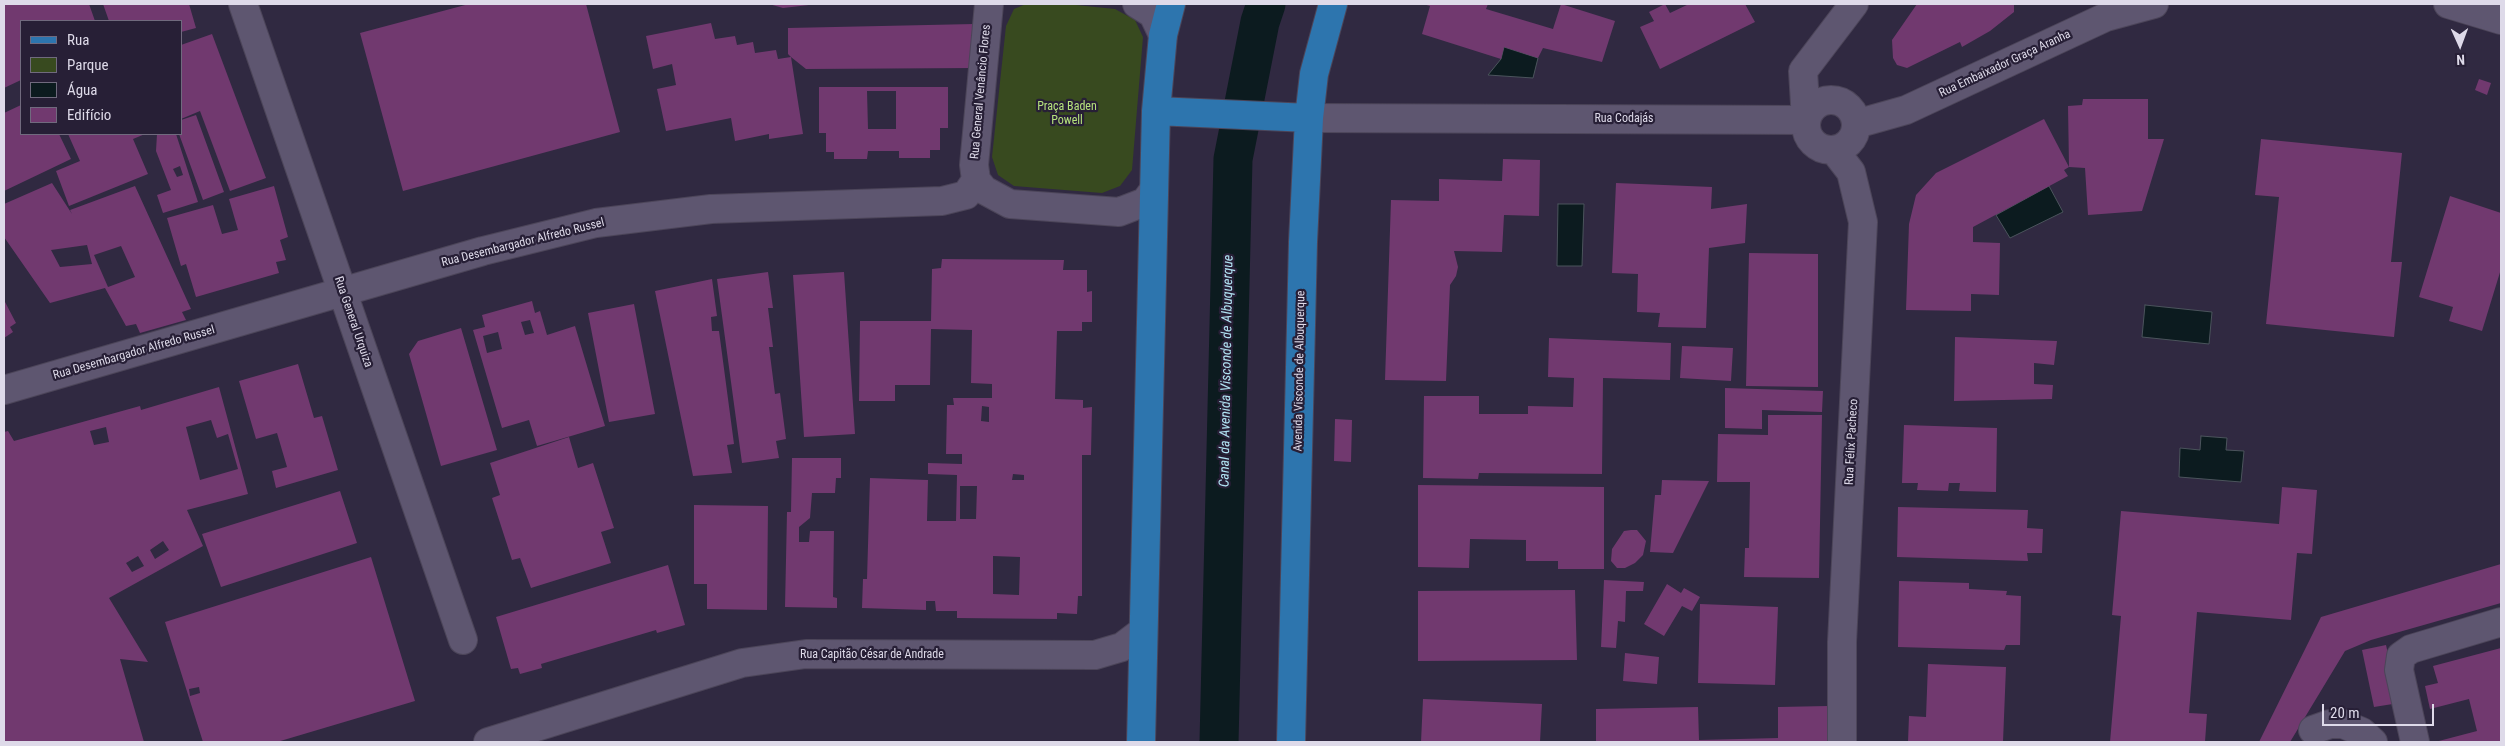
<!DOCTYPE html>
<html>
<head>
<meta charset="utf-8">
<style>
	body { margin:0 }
	#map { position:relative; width:2505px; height:746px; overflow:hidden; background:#302941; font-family:"Roboto Condensed",sans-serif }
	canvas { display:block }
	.frame { position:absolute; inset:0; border:5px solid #dedae9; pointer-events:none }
	.legend { position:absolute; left:20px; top:20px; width:162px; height:115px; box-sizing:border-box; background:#271f36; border:1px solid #706a7e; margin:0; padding:6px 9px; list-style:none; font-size:15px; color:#dedae9 }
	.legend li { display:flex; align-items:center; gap:10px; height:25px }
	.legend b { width:25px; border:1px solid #706a7e }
	.north { position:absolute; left:2435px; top:20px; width:50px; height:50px; -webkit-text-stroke:4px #271f36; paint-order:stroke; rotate:178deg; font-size:14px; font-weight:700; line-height:20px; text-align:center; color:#dedae9 }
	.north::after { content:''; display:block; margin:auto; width:18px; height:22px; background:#dedae9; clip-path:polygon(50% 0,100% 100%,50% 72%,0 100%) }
	.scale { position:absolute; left:2322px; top:704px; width:112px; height:22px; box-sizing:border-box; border:2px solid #dedae9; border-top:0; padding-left:6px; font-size:15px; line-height:18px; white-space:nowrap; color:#dedae9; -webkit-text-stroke:4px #271f36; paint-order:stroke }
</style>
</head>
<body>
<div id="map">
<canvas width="2505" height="746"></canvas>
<div class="frame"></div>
<ul class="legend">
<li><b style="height:6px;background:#2d75ae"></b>Rua</li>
<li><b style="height:14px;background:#384a1f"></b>Parque</li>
<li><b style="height:14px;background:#0c1b1f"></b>Água</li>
<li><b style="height:14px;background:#71396f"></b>Edifício</li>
</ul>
<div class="north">N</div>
<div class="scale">20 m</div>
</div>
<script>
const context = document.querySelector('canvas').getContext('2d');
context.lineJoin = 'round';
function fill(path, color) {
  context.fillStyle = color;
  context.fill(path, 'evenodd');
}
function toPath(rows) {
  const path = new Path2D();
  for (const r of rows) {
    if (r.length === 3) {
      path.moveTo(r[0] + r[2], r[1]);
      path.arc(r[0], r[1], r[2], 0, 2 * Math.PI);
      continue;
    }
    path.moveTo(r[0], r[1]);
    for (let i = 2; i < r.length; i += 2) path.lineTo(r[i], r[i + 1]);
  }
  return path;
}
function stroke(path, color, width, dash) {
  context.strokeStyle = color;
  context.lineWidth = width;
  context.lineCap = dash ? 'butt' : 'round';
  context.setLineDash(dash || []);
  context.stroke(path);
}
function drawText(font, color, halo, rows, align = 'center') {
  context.font = font + ' "Roboto Condensed",sans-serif';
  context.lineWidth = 4.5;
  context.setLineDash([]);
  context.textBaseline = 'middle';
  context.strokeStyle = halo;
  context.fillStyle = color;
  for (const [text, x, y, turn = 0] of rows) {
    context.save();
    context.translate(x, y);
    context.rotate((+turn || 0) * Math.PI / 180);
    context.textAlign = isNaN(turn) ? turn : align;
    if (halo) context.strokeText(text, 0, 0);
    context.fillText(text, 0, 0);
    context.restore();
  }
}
fill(toPath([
	[1026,4,1066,4,1115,9,1135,20,1143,37,1132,170,1120,186,1102,193,1014,186,998,175,992,157,1006,26,1014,9]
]), '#384a1f');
const water = toPath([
	[1504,47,1538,58,1533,78,1488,75,1501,59,1504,47],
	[2049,186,2063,212,2010,238,1996,215,2049,186],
	[1558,204,1584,204,1582,266,1557,266,1558,204],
	[2145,305,2212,312,2209,344,2142,337,2145,305],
	[2201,436,2227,438,2226,450,2244,451,2241,482,2179,477,2180,448,2200,450,2201,436]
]);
fill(water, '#0c1b1f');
stroke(water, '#4b545c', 1);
stroke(toPath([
	[1219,742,1233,159,1260,22,1266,4]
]), '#0c1b1f', 39);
fill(toPath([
	[4,4,89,4,95,21,21,21,21,80,4,88],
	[103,4,189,4,196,28,181,32,181,21,109,21],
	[469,4,586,4,620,132,403,191,360,33],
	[769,4,809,4,809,5,783,8],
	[1423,4,1488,4,1486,9,1553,29,1561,4,1615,21,1602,62,1543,48,1538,58,1504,47,1501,59,1422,34,1430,6],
	[1665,4,1670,13,1689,4,1745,4,1755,22,1660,69,1640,27,1654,21,1649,12],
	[1917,4,2014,4,2014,12,1990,31,1962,47,1960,42,1907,68,1897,65,1893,58,1892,40],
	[711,23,715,39,735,36,737,45,753,42,755,53,776,50,778,59,791,57,788,54,788,28,974,24,975,68,806,69,791,57,803,134,769,139,769,134,735,141,731,118,666,131,657,89,676,85,672,64,653,69,646,36],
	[212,34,266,178,230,191,200,111,181,119,181,45],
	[2479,79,2491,83,2487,95,2475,90],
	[819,87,948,87,948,128,940,128,940,150,930,150,930,158,899,158,899,151,868,151,867,159,834,159,834,152,826,152,826,133,819,133],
	[867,91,896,91,896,129,868,129],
	[2083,99,2148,99,2148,139,2164,139,2142,211,2088,215,2085,168,2069,167,2068,106,2082,105],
	[21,105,21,134,59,134,71,159,4,191,4,113],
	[196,115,224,192,203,200,179,134,181,134,181,120],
	[2044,119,2069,167,2064,170,2068,176,1973,227,1973,242,2000,243,1999,295,1971,294,1971,311,1906,310,1909,224,1916,195,1936,173],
	[68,134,145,134,133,139,148,174,69,206,56,171,80,161],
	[157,134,176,134,198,202,163,213,157,195,171,190,156,151],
	[180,166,183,175,177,177,173,169],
	[2261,139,2402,153,2391,262,2402,262,2394,337,2266,324,2279,197,2255,195],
	[1503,159,1540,160,1539,216,1504,215,1502,252,1454,251,1458,267,1456,276,1450,285,1446,381,1385,380,1391,200,1439,201,1439,179,1502,181],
	[52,183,72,214,70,210,135,186,191,309,182,312,186,320,140,333,136,324,126,326,105,288,50,303,4,237,4,204],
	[87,245,92,264,60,267,51,250],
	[121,246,135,277,108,287,94,255],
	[1616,183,1712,187,1711,209,1747,204,1745,243,1709,248,1706,328,1658,327,1660,313,1637,312,1638,274,1612,273],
	[274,186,288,237,280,240,286,260,276,262,279,273,196,297,186,264,181,266,167,218,213,205,222,234,238,230,229,199],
	[2450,196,2501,213,2501,269,2482,331,2449,321,2453,307,2419,297],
	[1749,253,1818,254,1818,387,1746,386],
	[942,259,1064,260,1063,270,1087,270,1087,292,1092,291,1092,322,1082,322,1082,331,1057,331,1055,399,1083,400,1083,408,1092,407,1091,455,1082,455,1082,596,1078,596,1077,614,1057,613,1057,619,957,618,957,611,936,611,935,601,926,601,926,610,862,608,863,579,867,579,870,478,928,480,927,521,956,521,957,475,928,474,928,463,962,464,962,454,946,454,947,405,954,405,953,398,992,398,992,384,971,383,972,330,931,329,930,385,895,385,895,401,859,401,860,321,931,321,932,269,941,268],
	[982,406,989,407,989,422,981,421],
	[1013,474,1024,475,1024,480,1012,480],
	[960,486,977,486,976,519,960,519],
	[993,556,1020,557,1019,595,993,594],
	[768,272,773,308,768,308,773,347,769,347,775,394,780,393,786,439,776,441,779,458,742,463,717,279],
	[844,272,855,434,804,437,793,275],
	[712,279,717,316,711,317,712,331,719,331,734,444,727,445,732,473,693,476,655,291],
	[4,300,16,323,10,327,13,332,4,338],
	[532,301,535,313,540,311,547,335,575,326,605,426,537,446,529,420,502,428,473,330,485,327,482,315],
	[530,320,534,333,525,335,521,322],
	[498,332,502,349,487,353,483,336],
	[634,304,655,414,609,422,588,313],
	[461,328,497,450,441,466,409,354,418,341],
	[1955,337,2057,341,2054,365,2034,363,2034,384,2053,385,2052,399,1954,401],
	[1549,338,1671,343,1670,380,1603,378,1602,474,1479,473,1478,479,1423,478,1424,396,1479,396,1479,414,1528,414,1528,406,1573,407,1574,378,1548,377],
	[1682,346,1733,348,1731,381,1680,378],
	[298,364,314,418,322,416,338,470,276,488,272,471,287,467,277,433,256,439,239,381],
	[219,387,248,494,187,510,203,546,109,598,148,662,120,659,144,742,4,742,4,432,8,431,14,441,140,406,141,410],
	[211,420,217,438,228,434,238,469,200,480,186,427],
	[106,427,109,442,94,445,90,431],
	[163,541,169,550,155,559,150,550],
	[138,556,144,566,132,572,126,563],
	[1725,388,1823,391,1822,412,1762,410,1762,429,1725,428],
	[1768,415,1822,415,1819,578,1744,577,1745,548,1749,548,1750,482,1717,482,1718,434,1768,435],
	[1335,419,1352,420,1351,462,1334,461],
	[1904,425,1997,428,1996,492,1959,491,1960,483,1949,483,1948,491,1917,490,1918,483,1902,483],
	[569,437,578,468,593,463,614,528,601,532,611,563,531,588,520,558,512,560,492,498,500,495,490,463],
	[792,458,841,458,841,478,836,478,835,493,812,493,810,518,799,527,799,542,809,542,810,531,834,531,833,597,837,598,837,608,785,607,787,512,791,512],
	[1662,480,1709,481,1673,553,1650,552,1655,495,1661,495],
	[1418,485,1604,487,1604,569,1558,569,1558,561,1526,561,1526,540,1470,539,1469,568,1418,567],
	[2282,487,2317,490,2312,554,2297,553,2291,620,2197,612,2189,713,2207,714,2205,742,2110,742,2121,616,2112,615,2121,511,2279,524],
	[340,491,357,543,221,587,202,534],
	[694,505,768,506,767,610,707,609,707,584,694,584],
	[1898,507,2028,510,2027,528,2043,529,2042,553,2027,553,2028,561,1897,557],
	[1631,530,1637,530,1646,541,1643,555,1635,563,1625,568,1617,568,1611,561,1612,549,1624,531],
	[371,557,415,701,277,742,203,742,165,622],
	[199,687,200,693,190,696,189,689],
	[2501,564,2501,603,2371,640,2345,651,2290,742,2259,742,2321,617],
	[668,565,685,625,657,633,656,630,541,664,542,668,520,674,518,668,511,669,496,617],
	[1604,580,1644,582,1643,591,1626,591,1625,622,1618,621,1616,648,1601,647],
	[1899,581,1969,583,1969,589,2007,591,2006,595,2021,596,2020,645,2006,645,2004,650,1898,647],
	[1667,584,1681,593,1684,588,1700,597,1692,611,1682,606,1664,636,1644,624],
	[1575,590,1577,660,1418,661,1418,591],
	[1700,604,1778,607,1775,685,1698,683],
	[2386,645,2399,703,2374,707,2362,650],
	[2501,648,2501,742,2435,742,2477,731,2469,699,2430,709,2425,686,2438,683,2433,666],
	[1625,653,1659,657,1657,684,1623,681],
	[1928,664,2006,667,2003,742,1908,742,1909,716,1926,717],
	[1423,699,1542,704,1540,742,1421,742],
	[1828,706,1829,742,1596,742,1596,709,1698,707,1699,740,1778,738,1778,707]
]), '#71396f');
const minor = toPath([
	[243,4,463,640],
	[989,4,974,165,976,180,984,190,1010,204,1119,212,1145,202,1153,191],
	[1137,4,1153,14,1163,35],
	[2448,4,2501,20],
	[1831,125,25],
	[1309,118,1806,120,1803,71,1854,4],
	[1856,124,1906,110,2106,17,2154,4],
	[1834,150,1851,172,1863,222,1842,642,1842,742],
	[4,390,483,251,596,223,711,209,942,201,966,195,976,180],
	[2313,730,2330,724,2343,724,2362,732,2373,742],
	[488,742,742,663,806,654,1095,655,1122,647,1143,631],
	[2415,742,2399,670,2401,656,2411,649,2501,622]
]);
const major = toPath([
	[1156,111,1309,118],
	[1141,742,1156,111,1163,35,1171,4],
	[1291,742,1303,242,1309,118,1314,74,1333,4]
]);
stroke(minor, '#4c4559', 30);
stroke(major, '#4c4559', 30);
stroke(minor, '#5e5670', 28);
stroke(major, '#2d75ae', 28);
drawText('12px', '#dedae9', '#271f36', [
	["Rua Embaixador Graça Aranha",2005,64,-25],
	["Rua General Venâncio Flores",981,92,-85],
	["Rua Codajás",1624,119],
	["Rua Desembargador Alfredo Russel",523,243,-14],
	["Rua General Urquiza",353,322,71],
	["Rua Desembargador Alfredo Russel",134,353,-16],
	["Avenida Visconde de Albuquerque",1300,371,-89],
	["Rua Félix Pacheco",1852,442,-87],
	["Rua Capitão César de Andrade",872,655]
]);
drawText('12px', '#b5e27c', '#271f36', [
	["Praça Baden",1067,107],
	["Powell",1067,121]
]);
drawText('italic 14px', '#b1e3f3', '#271f36', [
	["Canal da Avenida Visconde de Albuquerque",1227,371,-89]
]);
</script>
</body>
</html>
